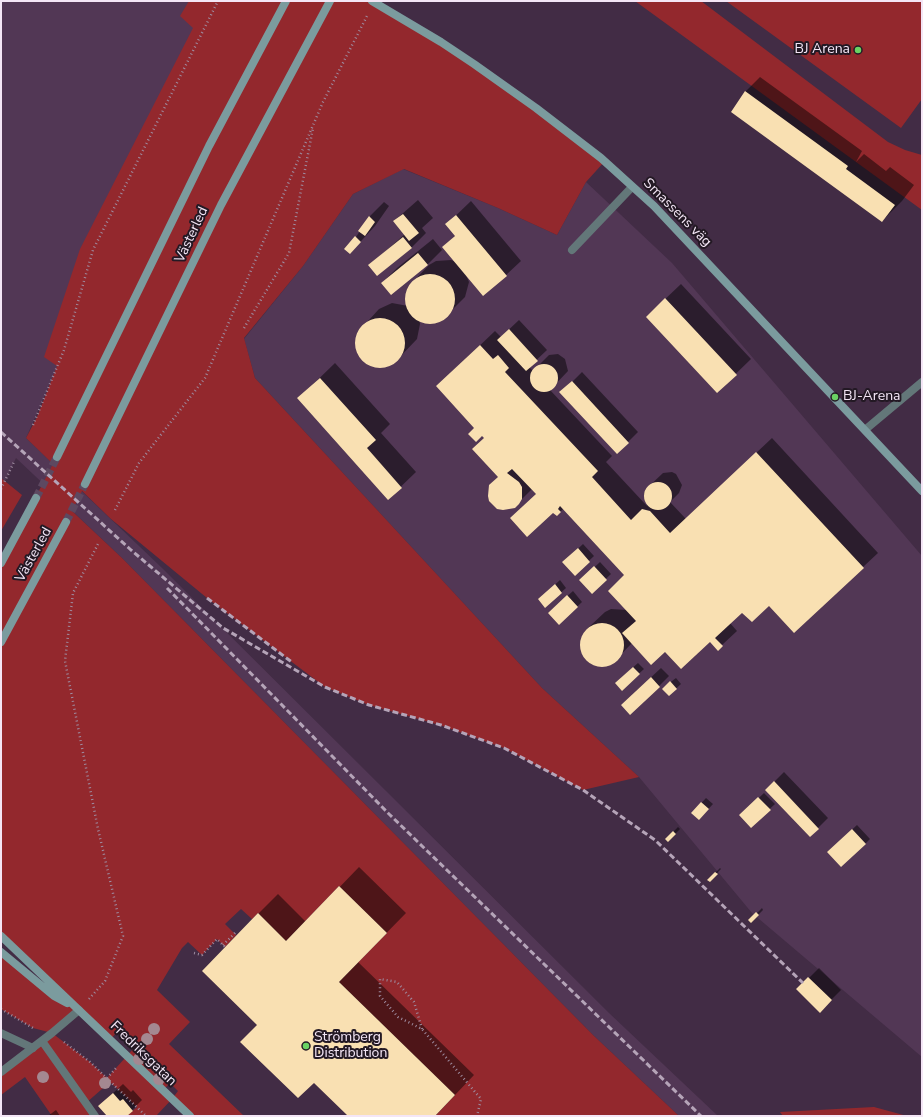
<!DOCTYPE html>
<html>
<head>
<meta charset="utf-8">
<style>
	body { margin:0 }
	#map { position:relative; width:923px; height:1117px; overflow:hidden; background:#422c45; font-family:"Nunito Sans",sans-serif }
	canvas { display:block }
	.frame { position:absolute; inset:0; border:2px solid #f4e6f6; pointer-events:none }
</style>
</head>
<body>
<div id="map">
<canvas width="923" height="1117"></canvas>
<div class="frame"></div>
</div>
<script>
const context = document.querySelector('canvas').getContext('2d');
context.lineJoin = 'round';
function fill(path, color) {
  context.fillStyle = color;
  context.fill(path, 'evenodd');
}
function toPath(rows) {
  const path = new Path2D();
  for (const r of rows) {
    if (r.length === 3) {
      path.moveTo(r[0] + r[2], r[1]);
      path.arc(r[0], r[1], r[2], 0, 2 * Math.PI);
      continue;
    }
    path.moveTo(r[0], r[1]);
    for (let i = 2; i < r.length; i += 2) path.lineTo(r[i], r[i + 1]);
  }
  return path;
}
function stroke(path, color, width, dash) {
  context.strokeStyle = color;
  context.lineWidth = width;
  context.lineCap = dash ? 'butt' : 'round';
  context.setLineDash(dash || []);
  context.stroke(path);
}
function drawText(font, color, halo, rows, align = 'center') {
  context.font = font + ' "Nunito Sans",sans-serif';
  context.lineWidth = 4;
  context.setLineDash([]);
  context.textBaseline = 'middle';
  context.strokeStyle = halo;
  context.fillStyle = color;
  for (const [text, x, y, turn = 0] of rows) {
    context.save();
    context.translate(x, y);
    context.rotate((+turn || 0) * Math.PI / 180);
    context.textAlign = isNaN(turn) ? turn : align;
    if (halo) context.strokeText(text, 0, 0);
    context.fillText(text, 0, 0);
    context.restore();
  }
}
fill(toPath([
	[1,1,218,1,26,438,161,567,609,1013,718,1116,679,1116,593,1035,122,558,16,458,5,481,1,478],
	[403,169,498,208,557,235,586,182,672,263,922,556,922,1057,752,913,639,777,542,688,255,378,244,339,303,266,353,194]
]), '#523755');
fill(toPath([
	[189,1,372,1,441,42,605,161,586,182,557,235,498,208,404,169,353,194,303,266,244,338,255,378,542,688,639,777,583,790,504,748,440,725,369,705,325,687,207,598,111,519,82,491,72,511,122,558,593,1035,679,1116,435,1116,455,1095,339,982,387,933,339,886,286,941,258,913,252,919,241,909,225,924,236,935,225,947,217,939,202,955,188,942,182,948,157,990,190,1022,169,1044,244,1116,190,1116,172,1099,156,1116,127,1116,137,1107,110,1082,86,1103,95,1116,52,1116,25,1077,1,1095,1,1072,52,1033,33,1028,1,1009,1,952,77,1009,1,936,1,563,53,464,26,438,37,417,57,366,44,357,80,249,193,28,180,16],
	[79,1010,110,1040,117,1032,134,1048,107,1078,90,1062,52,1033],
	[170,1083,178,1091,172,1099,163,1090],
	[635,1,701,1,888,142,905,150,922,155,922,210],
	[726,1,922,1,922,99,901,128],
	[1,478,22,495,1,531],
	[874,1107,907,1116,783,1116,780,1112]
]), '#93282d');
fill(toPath([
	[760,77,862,151,856,162,864,154,886,171,890,167,914,185,902,201,882,221,745,92],
	[418,200,433,218,422,228,426,233,411,248,370,265,405,234,394,221],
	[471,201,521,261,506,275,466,275,469,282,465,297,444,318,437,321,422,322,419,319,420,324,417,339,397,360,383,367,368,364,362,359,356,345,359,331,379,309,392,303,408,306,406,299,410,285,429,265,436,261,451,260,456,262,443,247,456,235,447,224],
	[384,202,389,206,375,226,350,253,356,237,369,217],
	[433,239,442,250,427,265,382,283,397,268],
	[681,284,751,359,717,392,662,302],
	[519,320,547,350,529,367,533,371,549,355,558,354,565,359,568,371,550,390,612,456,606,462,647,506,644,494,646,489,663,473,672,472,676,474,682,485,679,493,670,502,686,519,772,438,878,553,863,567,769,605,742,611,730,623,737,631,722,645,710,641,665,650,632,643,612,664,605,666,591,664,582,653,581,639,589,627,605,612,611,609,627,610,625,574,564,508,557,515,532,489,514,507,503,509,499,477,485,438,476,428,452,372,495,331,501,337],
	[335,363,390,424,381,433,416,472,388,499,299,398],
	[582,372,638,432,617,453,571,383],
	[583,544,594,556,575,574,564,562],
	[600,562,611,574,592,592,581,580],
	[560,580,566,588,546,606,544,595],
	[573,591,582,602,559,624,554,608],
	[638,663,644,669,622,689,621,678],
	[661,668,669,676,659,686,632,695],
	[676,678,681,684,669,695,668,684],
	[784,772,828,818,810,836,766,790],
	[764,793,775,804,751,826,741,815],
	[706,798,713,804,699,819,692,813],
	[857,825,870,839,865,844,828,852],
	[678,827,680,829,668,841,666,839],
	[359,867,406,913,358,962,474,1075,435,1116,350,1116,259,1025,258,914,278,894,306,922],
	[720,868,721,869,714,876,715,873],
	[762,908,763,910,751,922,750,920],
	[819,968,841,990,820,1011,798,989],
	[123,1084,131,1092,133,1090,142,1100,126,1116,108,1116,99,1106],
	[56,1110,60,1116,48,1116]
]), '#0007');
fill(toPath([
	[745,91,848,166,846,169,895,205,882,222,731,112],
	[403,214,419,233,409,241,393,221],
	[456,215,507,276,483,296,442,247,455,236,445,224],
	[369,216,375,222,365,236,358,231],
	[355,236,361,242,350,254,344,249],
	[403,237,412,248,377,276,368,265],
	[418,253,428,265,391,295,381,283],
	[430,299,25],
	[665,298,737,375,717,393,646,317],
	[380,343,25],
	[509,329,538,361,526,371,497,340],
	[480,345,493,359,498,355,509,368,505,372,598,471,592,477,631,520,642,509,650,511,670,533,756,452,864,568,794,633,769,606,752,622,742,613,715,638,723,646,718,651,710,642,681,669,665,652,651,665,622,633,636,621,608,591,624,575,560,506,558,509,561,512,557,516,553,513,527,537,510,518,536,494,512,469,507,473,519,482,522,487,522,499,519,504,515,508,503,510,497,509,489,501,488,496,489,485,498,477,472,449,484,438,482,436,476,442,468,434,474,428,436,386],
	[544,378,14],
	[320,378,376,440,367,448,402,488,388,500,297,398],
	[572,381,629,443,617,454,559,392],
	[658,496,14],
	[578,548,590,562,575,576,562,562],
	[594,566,607,580,592,594,579,580],
	[555,584,562,593,545,608,538,599],
	[567,595,578,607,559,625,548,613],
	[602,645,22],
	[633,667,640,674,622,691,615,683],
	[651,677,660,687,630,715,621,705],
	[670,681,677,689,669,696,662,689],
	[774,781,819,829,810,837,765,790],
	[758,797,771,810,751,828,739,815],
	[701,802,709,809,699,820,691,813],
	[852,829,866,844,841,867,827,852],
	[673,831,676,834,668,842,665,839],
	[715,872,718,874,710,882,707,880],
	[339,886,387,933,339,982,455,1095,435,1116,348,1116,314,1083,298,1098,240,1042,257,1025,202,971,258,913,286,941],
	[756,912,759,915,751,923,748,920],
	[808,977,832,1000,820,1013,796,989],
	[113,1093,120,1101,123,1099,133,1111,127,1116,107,1116,98,1106]
]), '#f9e0b2');
stroke(toPath([
	[36,498,57,457],
	[66,522,85,484]
]), '#5d4860', 8, [8, 4]);
stroke(toPath([
	[244,328,289,253,313,128],
	[33,425,64,350,93,250,218,1],
	[1,489,14,462],
	[115,510,139,463,205,378,323,102,367,16],
	[223,945,236,932],
	[194,953,202,955,217,939,225,947],
	[89,999,105,981,123,936,98,829,65,661,73,593,98,544],
	[1,1009,33,1028],
	[422,1029,414,1002,397,982,380,979,380,996,398,1017,422,1029,481,1099,477,1116],
	[64,1042,90,1062,146,1116],
	[107,1078,117,1067]
]), '#9e8ca0', 2.5, [1, 3]);
stroke(toPath([
	[572,250,632,187],
	[866,429,922,382],
	[1,1033,33,1048]
]), '#637779', 8);
stroke(toPath([
	[42,1041,95,1116],
	[1,1072,52,1033,79,1010]
]), '#637779', 8);
stroke(toPath([
	[372,1,441,42,474,64,536,108,601,158,654,206,922,491],
	[57,457,209,146,286,1],
	[85,484,221,205,330,1],
	[1,563,36,498],
	[1,642,66,522],
	[1,936,190,1116],
	[1,952,54,996,67,1003]
]), '#7b9b9e', 8);
stroke(toPath([
	[1,432,131,550,223,628,325,687,369,705,441,725,504,748,583,790,655,840,803,983],
	[167,588,389,814,701,1116],
	[207,598,293,663]
]), '#b5a4b8', 3, [6, 3]);
context.fillStyle = '#a48891';
for (const [x, y] of [
	[154,1029],
	[147,1039],
	[139,1059],
	[43,1077],
	[159,1079],
	[105,1083]
]) {
  context.beginPath();
  context.arc(x, y, 6, 0, 2 * Math.PI);
  context.fill();
}
for (const [x, y, r, color] of [
	[858,50,4,"#6ad363"],
	[835,397,4,"#6ad363"],
	[306,1046,4,"#6ad363"]
]) {
  const dot = new Path2D();
  dot.arc(x, y, r, 0, 2 * Math.PI);
  context.fillStyle = color;
  context.fill(dot);
  stroke(dot, '#231924', 1.5);
}
drawText('14px', '#f4e6f6', '#231924', [
	["BJ Arena",850,50,"right"],
	["BJ-Arena",843,397],
	["Strömberg",314,1038],
	["Distribution",314,1054]
], 'left');
drawText('14px', '#f4e6f6', '#231924', [
	["Smassens väg",677,213,45],
	["Västerled",192,235,-65],
	["Västerled",34,555,-61],
	["Fredriksgatan",143,1054,44]
]);
</script>
</body>
</html>
